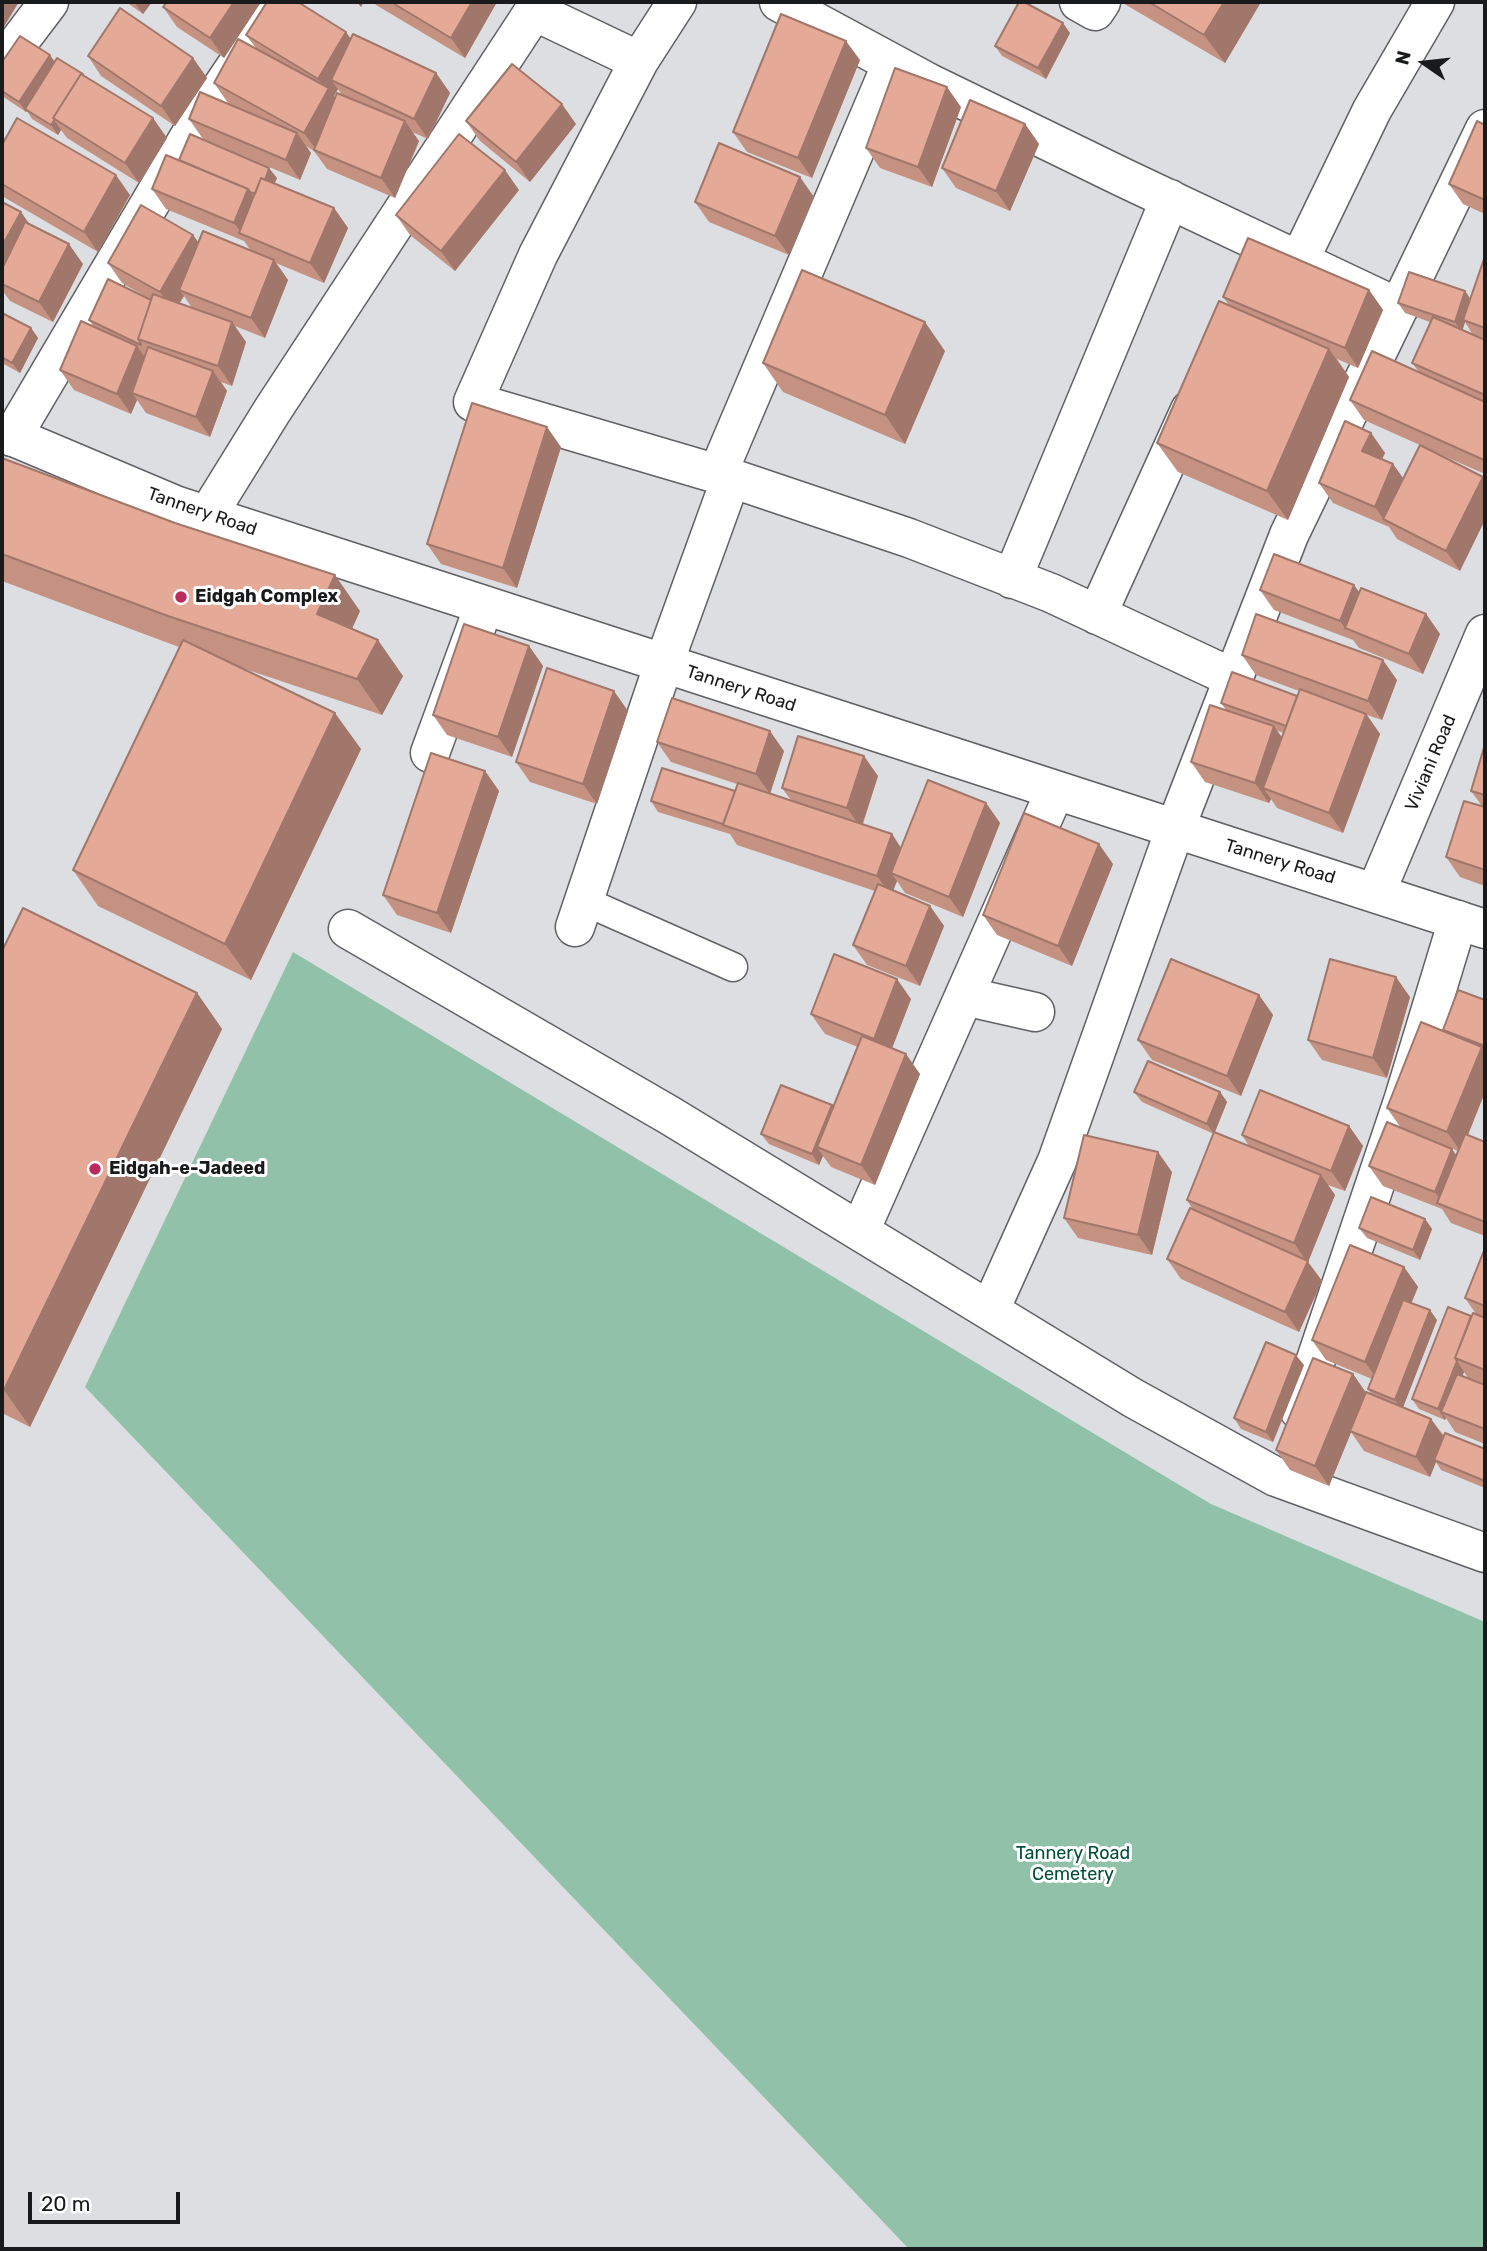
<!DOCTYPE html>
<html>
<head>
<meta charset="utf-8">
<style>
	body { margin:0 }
	#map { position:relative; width:1487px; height:2251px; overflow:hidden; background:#dddee2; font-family:Rubik,sans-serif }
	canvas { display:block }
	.frame { position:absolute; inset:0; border:4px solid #191a1b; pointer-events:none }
	.north { position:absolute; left:1389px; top:28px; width:70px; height:70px; -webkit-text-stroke:5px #fff; paint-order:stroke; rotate:284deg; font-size:19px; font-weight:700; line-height:28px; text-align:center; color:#191a1b }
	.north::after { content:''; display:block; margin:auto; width:24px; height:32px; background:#191a1b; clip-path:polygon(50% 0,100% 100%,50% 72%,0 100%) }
	.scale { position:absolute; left:28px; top:2192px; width:152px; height:32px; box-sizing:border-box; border:4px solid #191a1b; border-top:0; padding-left:9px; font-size:21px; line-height:24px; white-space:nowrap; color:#191a1b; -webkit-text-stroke:5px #fff; paint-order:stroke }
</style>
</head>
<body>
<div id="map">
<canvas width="1487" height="2251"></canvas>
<div class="frame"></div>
<div class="north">N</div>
<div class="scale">20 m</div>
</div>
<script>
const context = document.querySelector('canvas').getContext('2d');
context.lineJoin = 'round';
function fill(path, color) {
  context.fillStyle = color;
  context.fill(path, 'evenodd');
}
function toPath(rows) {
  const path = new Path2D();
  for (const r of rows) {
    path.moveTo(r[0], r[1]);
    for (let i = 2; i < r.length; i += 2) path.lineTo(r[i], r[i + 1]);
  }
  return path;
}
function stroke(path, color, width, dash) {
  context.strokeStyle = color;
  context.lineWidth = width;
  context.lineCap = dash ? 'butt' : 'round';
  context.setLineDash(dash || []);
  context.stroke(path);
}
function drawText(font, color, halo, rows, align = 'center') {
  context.font = font + ' Rubik,sans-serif';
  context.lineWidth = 6;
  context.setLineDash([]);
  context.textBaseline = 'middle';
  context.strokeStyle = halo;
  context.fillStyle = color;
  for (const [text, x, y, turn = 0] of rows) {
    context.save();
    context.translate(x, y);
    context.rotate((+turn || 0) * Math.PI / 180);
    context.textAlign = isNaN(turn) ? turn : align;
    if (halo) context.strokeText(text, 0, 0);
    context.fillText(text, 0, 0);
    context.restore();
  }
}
fill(toPath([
	[293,952,1211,1504,1485,1622,1485,2249,909,2249,85,1387]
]), '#91c2a9');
const service = toPath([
	[584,901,733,967]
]);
const minor = toPath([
	[677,2,639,61,538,255,473,402,731,478,909,538,1051,593,1233,678],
	[779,2,929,83,1122,177,1399,308],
	[1079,2,1095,11,1101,2],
	[2,64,49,2],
	[1299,261,1372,110,1435,2],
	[12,437,194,129,279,2],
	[717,475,892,63],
	[207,516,272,411,534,11,639,61],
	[1012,579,1170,199],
	[1097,615,1190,410],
	[430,753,484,606],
	[1376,892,1485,634],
	[575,927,664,663,731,478],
	[348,929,669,1115,1133,1398,1276,1477,1485,1553],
	[964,996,1035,1012],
	[860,1231,1055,791],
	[990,1310,1057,1161,1175,829,1289,535,1485,129],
	[1299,1410,1404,1098,1458,920]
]);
const secondary = toPath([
	[2,432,175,505,1485,929]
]);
stroke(service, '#606165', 31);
stroke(minor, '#606165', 41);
stroke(secondary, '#606165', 41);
stroke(service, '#fff', 28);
stroke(minor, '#fff', 38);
stroke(secondary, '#fff', 38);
fill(toPath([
	[126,2,152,2,143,14],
	[167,2,261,2,224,58,177,27,163,7],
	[374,2,497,2,465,58,376,5],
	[1121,2,1261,2,1225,63],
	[1070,33,1046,79,1002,56,995,46],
	[246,35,351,38,436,73,450,93,428,139,412,132,419,141,395,198,327,169,314,151,306,146,311,153,300,180,203,139,189,119,236,107,228,103,214,83,256,48],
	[338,89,342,95,335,98,334,96],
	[88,56,193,58,207,78,175,126,101,76],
	[860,60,812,178,747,152,733,132],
	[2,62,55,62,84,75,167,138,139,183,67,138,61,130,58,135,32,119,27,111,26,112,2,96],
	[961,107,932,187,880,168,866,148],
	[466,121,576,124,530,182,480,141],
	[1025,124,1039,144,1010,211,956,188,942,168],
	[1485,125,1485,214,1463,204,1449,184],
	[2,135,5,139,130,195,98,252,2,196],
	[277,178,274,184,334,208,348,228,324,283,276,263,288,280,265,338,235,326,246,342,232,386,221,382,227,391,210,437,146,413,137,400,131,414,74,390,60,370,94,327,89,320,151,300,122,283,108,263,193,235,198,242,251,251,244,241,166,209,152,189],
	[184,296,192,308,179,303],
	[519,190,455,271,410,235,396,215],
	[814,197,789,255,709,222,695,202],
	[2,202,21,212,29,224,83,264,53,322,10,301,2,290,2,291],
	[1485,256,1485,474,1423,447,1460,571,1397,539,1389,527,1333,503,1319,483,1371,433,1385,453,1382,459,1393,464,1403,478,1420,445,1364,420,1350,400,1419,372,1412,363,1430,322,1405,313,1398,303,1465,291,1470,299],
	[1465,322,1473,335,1462,330],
	[1369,290,1383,310,1358,368,1337,359,1349,377,1288,520,1178,472,1157,443,1229,305,1223,297],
	[2,313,31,328,38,338,20,373,2,363],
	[945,351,905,444,783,392,763,363],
	[561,447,517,588,441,564,427,544],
	[2,458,360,611,352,629,403,676,382,715,242,668,361,749,251,980,98,906,73,870,179,647,2,581],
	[1354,585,1359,592,1426,614,1440,634,1423,674,1359,648,1353,640,1274,610,1260,590],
	[529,646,543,666,512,757,447,735,433,715],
	[1242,655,1397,680,1382,720,1367,715,1380,734,1343,833,1277,808,1271,799,1269,803,1205,782,1191,762,1226,710,1221,703,1297,696,1299,691,1256,675],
	[1276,730,1283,733,1282,738],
	[628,711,597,804,530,782,516,762],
	[657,742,784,751,770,793,791,800,782,788,878,776,863,824,892,834,901,848,986,803,1000,823,963,917,905,893,897,881,893,890,930,906,944,926,920,986,867,965,853,945,875,891,737,845,730,834,658,812,651,801,735,791,737,784,671,762],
	[1485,744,1485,886,1460,877,1446,857,1482,806,1471,791],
	[485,771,499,791,451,933,397,915,383,895],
	[1113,864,1072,966,997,935,983,915],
	[2,951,197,993,222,1029,30,1427,2,1413],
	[1259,995,1273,1015,1241,1096,1152,1060,1138,1040],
	[1410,997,1387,1078,1322,1060,1308,1040],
	[911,999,892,1048,920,1074,875,1185,831,1167,823,1156,819,1165,769,1144,761,1134,833,1107,858,1047,825,1034,811,1014],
	[1485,1000,1485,1092,1468,1135,1485,1142,1485,1236,1451,1223,1442,1209,1383,1186,1369,1166,1456,1155,1458,1151,1401,1128,1387,1108,1444,1032,1443,1030],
	[1134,1092,1220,1092,1227,1102,1215,1132,1249,1146,1242,1135,1349,1126,1363,1146,1345,1191,1328,1185,1335,1195,1308,1262,1322,1281,1299,1332,1181,1279,1167,1259,1193,1210,1187,1200,1214,1134,1142,1102],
	[1172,1172,1152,1255,1078,1238,1064,1218],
	[1425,1219,1432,1229,1420,1260,1367,1238,1359,1228],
	[1485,1248,1485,1384,1468,1378,1464,1372,1462,1376,1485,1385,1485,1444,1455,1432,1446,1418,1445,1420,1419,1409,1412,1399,1471,1316,1476,1314,1465,1298],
	[1404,1267,1418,1287,1411,1303,1437,1320,1403,1407,1431,1419,1444,1436,1485,1449,1485,1488,1441,1470,1436,1462,1430,1477,1364,1451,1351,1432,1329,1486,1290,1470,1276,1450,1353,1374,1366,1393,1372,1395,1368,1389,1372,1379,1326,1360,1312,1340],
	[1304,1365,1273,1442,1241,1429,1234,1418]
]), '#c59282');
fill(toPath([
	[2,2,19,2,2,30],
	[134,2,152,2,143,14],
	[234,2,261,2,224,58,210,38],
	[357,2,364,2,361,7],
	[472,2,497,2,465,58,451,38],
	[1224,2,1261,2,1225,63,1204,35],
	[1063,23,1070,33,1046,79,1038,68],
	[346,32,360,52,331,80,338,89,334,96,343,108,317,151,304,133,327,92,318,79],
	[846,41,860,60,812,178,798,158],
	[50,55,57,65,25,109,27,111,26,112,19,102],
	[193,58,207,78,175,126,161,106],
	[436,73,450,93,428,139,414,119],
	[947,87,961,107,932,187,918,167],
	[562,104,576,124,530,182,516,162],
	[153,118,167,138,139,183,125,163],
	[54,120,61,130,58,135,51,125],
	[405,121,419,141,395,198,381,178],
	[1025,124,1039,144,1010,211,996,191],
	[297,133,311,153,300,180,286,160],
	[269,168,277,178,265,205,258,195],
	[505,170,519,190,455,271,441,251],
	[116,175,130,195,98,252,84,232],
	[800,177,814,197,789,255,775,236],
	[248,189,262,209,243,235,234,223],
	[334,208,348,228,324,283,310,263],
	[21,212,35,232,2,284,2,246],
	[193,235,207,255,179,290,184,296,174,312,160,292],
	[69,244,83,264,53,322,39,302],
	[274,260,288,280,265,338,251,318],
	[1369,290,1383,310,1358,368,1345,348],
	[1465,291,1472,301,1463,320,1465,322,1462,332,1455,322],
	[232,322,246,342,232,386,218,366],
	[925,322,945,351,905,444,885,415],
	[31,328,38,338,20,373,12,363],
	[137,346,151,366,132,393,137,400,131,414,117,394],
	[1329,349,1349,377,1288,520,1267,491],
	[213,371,227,391,210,437,196,417],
	[547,427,561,447,517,588,503,568],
	[1371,433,1385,453,1376,471,1362,451],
	[1393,464,1407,484,1383,519,1389,527,1375,507],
	[1483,477,1485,480,1485,520,1460,571,1446,551],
	[335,575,360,611,342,650,317,614],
	[1354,585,1368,605,1345,628,1340,621],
	[1426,614,1440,634,1423,674,1409,654],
	[378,640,403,676,382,715,357,679],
	[529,646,543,666,512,757,498,737],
	[1383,660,1397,680,1382,720,1368,701],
	[614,691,628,711,597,804,583,784],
	[335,713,361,749,251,980,225,944],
	[1366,714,1380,734,1343,833,1329,813],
	[1274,726,1288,746,1263,788,1271,799,1269,803,1255,783],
	[770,731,784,751,770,794,756,774],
	[864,756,878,776,861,828,847,808],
	[485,771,499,791,451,933,437,913],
	[986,803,1000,823,963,917,949,897],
	[892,834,905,854,891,873,897,881,891,896,877,876],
	[1099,844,1113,864,1072,966,1058,946],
	[930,906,944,926,920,986,906,966],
	[1396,977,1410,997,1387,1078,1373,1058],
	[897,979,911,999,888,1059,874,1039],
	[197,993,222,1029,30,1427,4,1390],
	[1259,995,1273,1015,1241,1096,1227,1076],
	[1482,1047,1485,1052,1485,1092,1461,1152,1447,1132],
	[906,1054,920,1074,875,1185,861,1165],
	[1220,1092,1227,1102,1214,1134,1207,1124],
	[832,1105,839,1116,817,1147,823,1156,819,1165,812,1154],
	[1349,1126,1363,1146,1345,1191,1331,1171],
	[1452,1149,1466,1169,1444,1206,1435,1192],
	[1158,1152,1172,1172,1152,1255,1138,1235],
	[1321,1175,1335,1195,1308,1262,1322,1281,1299,1332,1285,1312,1307,1262,1294,1243],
	[1425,1219,1432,1229,1420,1260,1413,1250],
	[1404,1267,1418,1287,1379,1382,1365,1362],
	[1430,1310,1437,1320,1402,1410,1395,1400],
	[1296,1355,1304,1365,1273,1442,1266,1432],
	[1457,1361,1464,1372,1447,1414,1441,1412,1446,1418,1445,1420,1438,1409],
	[1353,1374,1367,1394,1329,1486,1315,1466],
	[1431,1419,1445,1439,1434,1460,1436,1462,1430,1477,1416,1457]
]), '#a0776a');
const building = toPath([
	[167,2,234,2,210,38,163,7,167,2],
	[267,2,298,2,346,32,318,79,246,35,267,2],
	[391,2,472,2,451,38,391,2],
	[1019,2,1024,2,1063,23,1038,68,995,46,1019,2],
	[1149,2,1224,2,1204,35,1149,2],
	[120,8,193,58,161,106,88,56,120,8],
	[781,14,846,41,798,158,733,132,781,14],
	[353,34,436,73,414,119,331,80,353,34],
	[20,36,50,55,19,102,2,91,2,62,20,36],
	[238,39,329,88,304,133,214,83,238,39],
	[57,58,83,74,81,74,53,118,55,119,51,125,25,109,57,58],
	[512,64,562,104,516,162,466,121,512,64],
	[895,68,947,87,918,167,866,148,895,68],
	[81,74,153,118,125,163,53,118,81,74],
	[200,92,297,133,286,160,189,119,200,92],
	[337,93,405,121,381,178,314,150,337,93],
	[970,100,1025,124,996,191,942,168,970,100],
	[17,118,116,175,84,232,2,184,2,145,17,118],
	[1477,121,1485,125,1485,200,1449,184,1477,121],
	[190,134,269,168,265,180,261,178,255,194,250,192,248,189,179,160,190,134],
	[459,134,505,170,441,251,396,215,459,134],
	[719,143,800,177,775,236,695,202,719,143],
	[166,155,248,189,234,223,152,189,166,155],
	[261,178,334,208,310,263,239,233,261,178],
	[2,202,21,212,2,246,2,202],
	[141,205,193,235,160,292,108,263,141,205],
	[25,222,69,244,39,302,2,284,2,269,25,222],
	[203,231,274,260,251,318,179,290,203,231],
	[1248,238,1369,290,1345,348,1223,297,1248,238],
	[1485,256,1485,328,1463,320,1485,256],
	[802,270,925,322,885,415,763,363,802,270],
	[1409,272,1465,291,1455,322,1398,303,1409,272],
	[108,279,151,300,138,339,141,344,141,345,89,320,108,279],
	[153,294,232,322,218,366,138,339,153,294],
	[1219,301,1329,349,1267,491,1157,443,1219,301],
	[2,313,31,328,12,363,2,357,2,313],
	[1433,317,1485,340,1485,395,1412,363,1433,317],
	[81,321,137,346,117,394,60,370,81,321],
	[148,347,213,371,196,417,132,393,148,347],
	[1372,351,1485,402,1485,457,1484,460,1350,400,1372,351],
	[472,403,547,427,503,568,427,544,472,403],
	[1345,421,1371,433,1362,451,1393,464,1375,507,1319,483,1345,421],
	[1420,445,1483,477,1446,551,1383,519,1420,445],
	[2,458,175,523,335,575,317,614,378,640,357,679,168,616,2,554,2,458],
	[1274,554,1354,585,1340,621,1260,590,1274,554],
	[1361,588,1426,614,1409,654,1345,628,1361,588],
	[1256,614,1383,660,1368,701,1242,655,1256,614],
	[464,624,529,646,498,737,433,715,464,624],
	[183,640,335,713,225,944,73,870,183,640],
	[547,668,614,691,583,784,516,762,547,668],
	[1232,672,1297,696,1286,726,1221,703,1232,672],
	[1300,689,1366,714,1329,813,1263,788,1300,689],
	[672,698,770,731,756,774,657,742,672,698],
	[1210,705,1274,726,1255,783,1191,762,1210,705],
	[798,736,864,756,847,808,782,788,798,736],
	[1485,744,1485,795,1471,791,1485,744],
	[431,753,485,771,437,913,383,895,431,753],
	[662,768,735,791,723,824,651,801,662,768],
	[928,780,986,803,949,897,891,873,928,780],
	[738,783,892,834,877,876,723,825,738,783],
	[1464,801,1485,807,1485,870,1446,857,1464,801],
	[1024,813,1099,844,1058,946,983,915,1024,813],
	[878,884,930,906,906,966,853,945,878,884],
	[23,908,197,993,4,1390,2,1389,2,951,23,908],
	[834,954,897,979,874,1039,811,1014,834,954],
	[1171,959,1259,995,1227,1076,1138,1040,1171,959],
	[1330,959,1396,977,1373,1058,1308,1040,1330,959],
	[1458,990,1485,1000,1485,1046,1443,1030,1458,990],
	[1421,1022,1482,1047,1447,1132,1387,1108,1421,1022],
	[862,1036,906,1054,861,1165,817,1147,862,1036],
	[1148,1061,1220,1092,1207,1124,1134,1092,1148,1061],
	[781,1085,832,1105,812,1154,761,1134,781,1085],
	[1260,1090,1349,1126,1331,1171,1242,1135,1260,1090],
	[1387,1122,1452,1149,1435,1192,1369,1166,1387,1122],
	[1214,1132,1321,1175,1294,1243,1187,1200,1214,1132],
	[1465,1134,1485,1142,1485,1222,1437,1203,1465,1134],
	[1084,1135,1158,1152,1138,1235,1064,1218,1084,1135],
	[1371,1197,1425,1219,1413,1250,1359,1228,1371,1197],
	[1190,1208,1308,1261,1285,1312,1167,1259,1190,1208],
	[1350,1245,1404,1267,1365,1362,1312,1340,1350,1245],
	[1485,1248,1485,1306,1465,1298,1485,1248],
	[1403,1300,1430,1310,1395,1400,1368,1389,1403,1300],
	[1448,1307,1471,1316,1455,1358,1457,1361,1438,1409,1412,1399,1448,1307],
	[1473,1313,1485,1318,1485,1370,1455,1358,1473,1313],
	[1266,1342,1296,1355,1266,1432,1234,1418,1266,1342],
	[1313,1358,1353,1374,1315,1466,1276,1450,1313,1358],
	[1457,1374,1485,1385,1485,1429,1441,1412,1457,1374],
	[1366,1392,1431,1419,1416,1457,1350,1431,1366,1392],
	[1445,1433,1485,1449,1485,1481,1434,1460,1445,1433]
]);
fill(building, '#e5aa97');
stroke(building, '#a0776a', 2);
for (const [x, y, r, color] of [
	[181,597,7,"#b92b5e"],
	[95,1169,7,"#b92b5e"]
]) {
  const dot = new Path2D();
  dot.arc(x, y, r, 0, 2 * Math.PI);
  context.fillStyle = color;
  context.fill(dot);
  stroke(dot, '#fff', 2.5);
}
drawText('18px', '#191a1b', '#fff', [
	["Tannery Road",202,512,19],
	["Tannery Road",741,689,18],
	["Viviani Road",1431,763,-67],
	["Tannery Road",1280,862,17]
]);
drawText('bold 18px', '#191a1b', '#fff', [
	["Eidgah Complex",195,597],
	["Eidgah-e-Jadeed",109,1169]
], 'left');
drawText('18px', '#005035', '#fff', [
	["Tannery Road",1073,1854],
	["Cemetery",1073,1875]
]);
</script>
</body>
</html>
